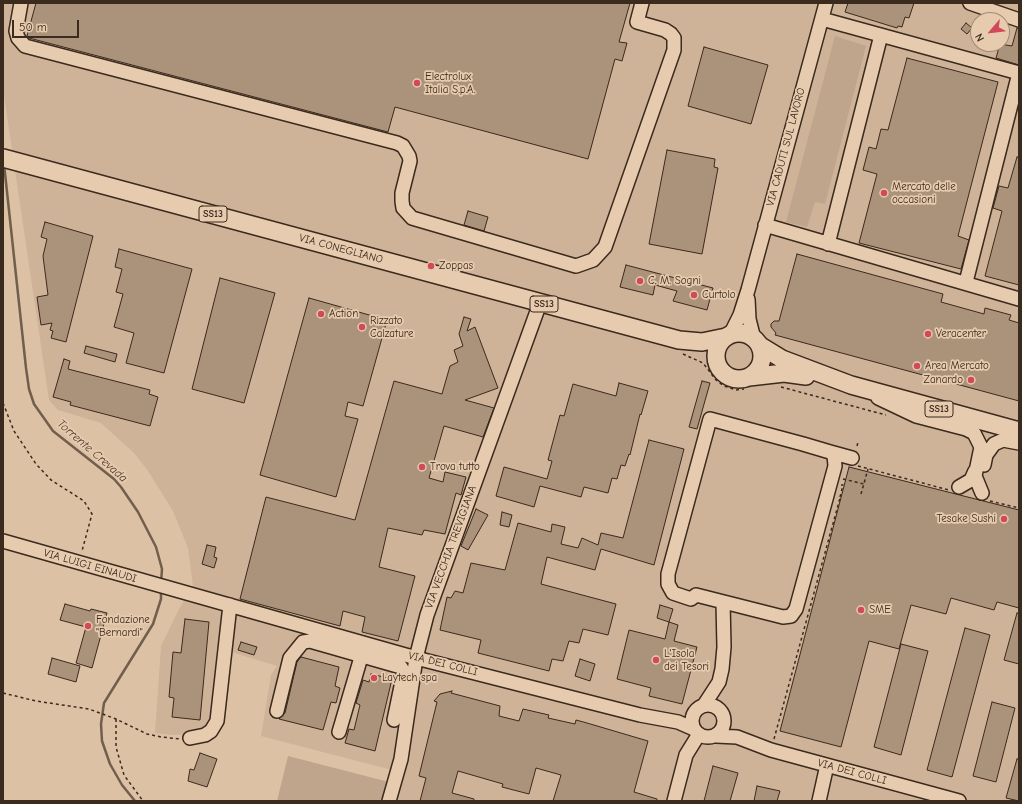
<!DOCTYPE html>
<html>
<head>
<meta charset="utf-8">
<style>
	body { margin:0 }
	#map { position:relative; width:1022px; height:804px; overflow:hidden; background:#ddc1a5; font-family:"Comic Neue",sans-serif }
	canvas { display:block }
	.frame { position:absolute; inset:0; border:4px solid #3b2a1e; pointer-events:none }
	.north { position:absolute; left:970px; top:12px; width:40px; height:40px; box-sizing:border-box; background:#e7cbae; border:1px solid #a28b74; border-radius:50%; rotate:242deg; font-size:11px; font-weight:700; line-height:16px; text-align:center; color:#3b2a1e }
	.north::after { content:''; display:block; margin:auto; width:14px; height:18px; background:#d1495b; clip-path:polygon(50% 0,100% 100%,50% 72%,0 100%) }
	.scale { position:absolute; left:12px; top:20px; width:67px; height:18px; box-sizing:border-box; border:2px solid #3b2a1e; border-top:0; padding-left:5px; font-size:12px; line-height:14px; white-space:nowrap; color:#3b2a1e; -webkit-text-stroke:3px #e7cbae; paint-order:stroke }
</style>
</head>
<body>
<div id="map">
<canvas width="1022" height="804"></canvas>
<div class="frame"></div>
<div class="north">N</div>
<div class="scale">50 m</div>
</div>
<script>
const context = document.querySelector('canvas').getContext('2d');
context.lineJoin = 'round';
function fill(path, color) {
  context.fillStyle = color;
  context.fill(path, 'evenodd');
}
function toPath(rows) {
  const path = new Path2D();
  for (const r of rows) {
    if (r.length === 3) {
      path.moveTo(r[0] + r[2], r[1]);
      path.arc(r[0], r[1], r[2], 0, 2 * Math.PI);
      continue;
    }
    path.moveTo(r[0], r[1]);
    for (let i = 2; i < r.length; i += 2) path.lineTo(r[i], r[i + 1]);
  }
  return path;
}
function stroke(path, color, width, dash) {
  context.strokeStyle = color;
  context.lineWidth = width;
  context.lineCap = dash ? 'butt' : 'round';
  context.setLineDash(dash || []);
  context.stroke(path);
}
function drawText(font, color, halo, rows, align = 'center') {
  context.font = font + ' "Comic Neue",sans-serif';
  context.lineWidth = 3.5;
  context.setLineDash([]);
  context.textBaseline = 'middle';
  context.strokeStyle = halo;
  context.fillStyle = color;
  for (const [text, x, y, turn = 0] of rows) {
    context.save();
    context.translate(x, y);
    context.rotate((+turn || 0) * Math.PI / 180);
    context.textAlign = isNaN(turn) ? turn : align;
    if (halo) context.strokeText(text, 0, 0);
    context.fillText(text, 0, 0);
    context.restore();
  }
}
fill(toPath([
	[3,3,1019,3,1019,801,393,801,392,770,261,736,271,675,277,666,228,651,212,726,196,734,173,735,155,733,161,646,179,609,193,586,188,548,173,511,148,471,134,453,101,423,58,410,49,400,3,89],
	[978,20,1002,20,1002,44,978,44]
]), '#ceb398');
fill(toPath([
	[835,36,866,46,825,204,815,202,807,227,786,222],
	[288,756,389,782,383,801,277,801]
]), '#bfa58c');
stroke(toPath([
	[4,164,26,368,29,389,34,404,53,431,114,479,121,487,138,512,156,547,162,569,161,583],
	[135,801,122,785,110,764,102,741,101,724,104,703,153,624,161,599,161,590]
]), '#715e4c', 2.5);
const building = toPath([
	[36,3,630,3,619,42,627,43,622,61,615,59,588,159,395,107,388,132,29,38,27,36,36,3],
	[848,3,914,3,909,18,905,17,902,27,898,26,897,28,845,12,848,3],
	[966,23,972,28,967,34,961,29,966,23],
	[1017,28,1019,29,1019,65,996,58,1000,44,1012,46,1017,28],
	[704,47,768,65,751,124,688,106,704,47],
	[907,58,998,82,958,236,969,240,961,269,859,243,877,174,863,170,869,147,876,149,881,129,888,130,907,58],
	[667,150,715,159,714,167,718,168,702,254,649,244,667,150],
	[1017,157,1019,157,1019,285,985,276,1002,211,993,208,999,186,1008,188,1017,157],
	[468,211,488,217,484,231,464,225,468,211],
	[45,222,93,236,66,342,51,338,53,331,50,330,52,323,41,325,37,297,48,295,43,256,47,239,41,237,45,222],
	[119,249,192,269,164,373,126,363,134,333,114,327,123,294,116,292,122,269,115,267,119,249],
	[797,254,943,294,941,302,984,314,985,308,1011,315,1009,320,1019,323,1019,401,775,335,776,333,771,327,771,324,774,321,779,321,797,254],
	[626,265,713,288,707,310,673,301,677,291,655,285,653,295,620,287,626,265],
	[220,278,275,293,244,403,192,389,220,278],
	[309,298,387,320,363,406,348,402,345,416,358,419,336,497,260,475,309,298],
	[464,317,471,319,467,331,475,327,498,388,465,400,494,408,483,437,444,426,429,478,443,482,445,472,466,477,461,495,456,493,445,534,424,530,422,535,388,528,379,567,415,576,398,641,362,632,365,617,343,611,340,626,240,599,266,497,355,520,394,381,442,394,450,366,458,362,454,350,463,346,459,334,464,317],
	[86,346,117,354,115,362,84,353,86,346],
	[64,359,70,361,68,369,150,390,149,394,158,397,150,426,70,405,71,402,53,397,64,359],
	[702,381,710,383,697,429,689,427,702,381],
	[619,383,648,391,641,415,640,414,630,455,629,454,625,466,621,465,617,479,612,478,608,493,584,487,581,497,540,486,534,507,496,496,504,467,547,479,552,461,548,460,560,415,564,416,573,384,616,396,619,383],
	[649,440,684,449,654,565,601,549,595,570,547,557,541,584,616,604,608,635,583,629,579,643,569,641,563,661,552,659,549,671,478,653,481,640,440,630,447,597,451,598,455,591,463,593,471,563,505,570,518,523,551,532,552,524,565,527,561,544,578,548,582,538,598,545,601,533,623,538,649,440],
	[849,467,1019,510,1019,608,997,602,994,610,951,598,946,614,911,605,899,649,869,641,841,747,780,731,849,467],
	[476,509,488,515,468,550,461,546,476,509],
	[502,512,512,515,509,527,500,525,502,512],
	[207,545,216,547,214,557,217,558,214,568,202,564,207,545],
	[65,604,90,611,91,609,107,613,92,668,76,663,86,627,60,620,65,604],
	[660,605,673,609,669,622,657,618,660,605],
	[1017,613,1019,614,1019,664,1004,660,1017,613],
	[185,619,209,622,200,720,172,717,174,698,169,697,173,652,181,653,185,619],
	[669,622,678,625,674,641,697,647,682,704,649,696,651,688,617,679,629,630,665,639,669,622],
	[965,628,990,635,952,777,927,770,965,628],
	[241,642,257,647,254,655,238,650,241,642],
	[901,644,928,651,901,755,874,747,901,644],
	[301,657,339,667,335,686,340,688,336,703,331,702,323,730,279,719,285,713,297,662,301,657],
	[52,658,80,666,76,682,48,674,52,658],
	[580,659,595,664,590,681,575,676,580,659],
	[371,674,392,679,375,751,345,743,349,729,354,730,360,705,356,703,363,680,369,682,371,674],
	[452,691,451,693,500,706,499,716,519,721,523,709,549,715,548,718,575,724,576,720,587,723,648,741,634,792,657,799,657,801,553,801,561,775,536,768,529,794,502,787,503,784,458,771,452,793,474,799,474,801,420,801,426,778,419,776,437,702,434,701,440,694,452,691],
	[992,702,1015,708,996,782,973,776,992,702],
	[200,753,217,759,207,787,188,781,190,769,194,770,200,753],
	[1017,759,1019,759,1019,801,1006,798,1017,759],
	[713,766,738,773,730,801,704,801,713,766],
	[757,786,780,791,777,801,754,801,757,786]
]);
fill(building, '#ab927b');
stroke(building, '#3b2a1e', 1);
const minor = toPath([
	[21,3,16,31,18,38,25,46,397,143,403,146,409,156,410,161,402,193,402,201,403,208,412,218,576,266,593,260,605,247,674,50,674,38,671,34,665,30,637,22,642,3],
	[970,3,1019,20],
	[822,19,1019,73,966,282],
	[765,225,1019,299],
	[828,244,881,35],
	[748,299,749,319,754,339],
	[730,335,740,315,748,290,826,3],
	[878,398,916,416,966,429,974,433,981,447,975,476,982,493],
	[830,452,834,455,835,466,796,609,791,616,783,617,696,595,691,599,673,593,668,584,668,574,710,419,803,444,830,452,852,458],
	[984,465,986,455,994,444,1003,440,1019,443],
	[959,487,971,480,975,471],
	[3,541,416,658,640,715,678,722,694,729],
	[708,721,16],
	[704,705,719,682,722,669,724,647,723,602],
	[277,711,290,658,303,642,310,641,401,667,404,672,394,720],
	[339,732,364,647],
	[716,736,737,737,771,750,959,801],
	[190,738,205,735,211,731,217,721,230,605],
	[389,801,401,759,416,658,427,615,540,303],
	[674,801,686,755,699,734],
	[819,801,827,765]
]);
const major = toPath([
	[3,158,679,340,702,342,726,337],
	[739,356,23],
	[759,345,782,359,851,385,1019,431],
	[749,377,784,373,806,376]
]);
stroke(minor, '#3b2a1e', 16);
stroke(major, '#3b2a1e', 20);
stroke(toPath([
	[683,354,703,363,716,380,724,386,736,390,744,389],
	[781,387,886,415],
	[3,403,14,431,36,464,51,480,84,501,92,514,82,551],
	[857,446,858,442],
	[858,466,949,490],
	[843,479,864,484],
	[861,494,868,469],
	[840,497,843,485,841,485],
	[990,501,1019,508],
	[3,693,36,701,89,709,116,719,147,734,161,737,180,739],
	[116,719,116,747,124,775,143,801],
	[774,739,840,498,838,497]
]), '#3b2a1e', 1.5, [3, 3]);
stroke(minor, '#e7cbae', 13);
stroke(major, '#e7cbae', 17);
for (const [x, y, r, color] of [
	[417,83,4,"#d1495b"],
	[884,193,4,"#d1495b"],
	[431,266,4,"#d1495b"],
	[640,281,4,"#d1495b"],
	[694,295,4,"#d1495b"],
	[321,314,4,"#d1495b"],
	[362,327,4,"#d1495b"],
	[928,334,4,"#d1495b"],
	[917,366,4,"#d1495b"],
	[971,380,4,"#d1495b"],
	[422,467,4,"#d1495b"],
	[1004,519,4,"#d1495b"],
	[861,610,4,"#d1495b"],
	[88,626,4,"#d1495b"],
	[656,660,4,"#d1495b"],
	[374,678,4,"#d1495b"]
]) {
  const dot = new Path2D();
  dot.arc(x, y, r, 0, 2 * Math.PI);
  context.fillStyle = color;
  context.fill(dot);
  stroke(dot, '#e7cbae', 1.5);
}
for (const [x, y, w] of [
	[213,214,28],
	[544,304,28],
	[939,409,28]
]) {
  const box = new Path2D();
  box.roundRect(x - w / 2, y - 8, w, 16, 3);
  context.fillStyle = '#e7cbae';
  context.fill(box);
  stroke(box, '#3b2a1e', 1);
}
drawText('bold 10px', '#3b2a1e', null, [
	["SS13",213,214],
	["SS13",544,304],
	["SS13",939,409]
]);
drawText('11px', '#3b2a1e', '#e7cbae', [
	["Electrolux",425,77],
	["Italia S.p.A.",425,90],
	["Mercato delle",892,187],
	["occasioni",892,200],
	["Zoppas",439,266],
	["C. M. Sogni",648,281],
	["Curtolo",702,295],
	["Action",329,314],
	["Rizzato",370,321],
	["Calzature",370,334],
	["Veracenter",936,334],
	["Area Mercato",925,366],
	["Zanardo",963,380,"right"],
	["Trova tutto",430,467],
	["Tesake Sushi",996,519,"right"],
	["SME",869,610],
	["Fondazione",96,620],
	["\"Bernardi\"",96,633],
	["L'Isola",664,654],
	["dei Tesori",664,667],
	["Laytech spa",382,678]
], 'left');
drawText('11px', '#3b2a1e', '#e7cbae', [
	["VIA CADUTI SUL LAVORO",786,147,-75],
	["VIA CONEGLIANO",341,249,15],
	["VIA VECCHIA TREVIGIANA",451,547,-70],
	["VIA LUIGI EINAUDI",90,566,16],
	["VIA DEI COLLI",443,664,14],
	["VIA DEI COLLI",852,772,15]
]);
drawText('italic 12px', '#4d3b2d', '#e7cbae', [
	["Torrente Crevada",92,451,41]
]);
</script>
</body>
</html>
